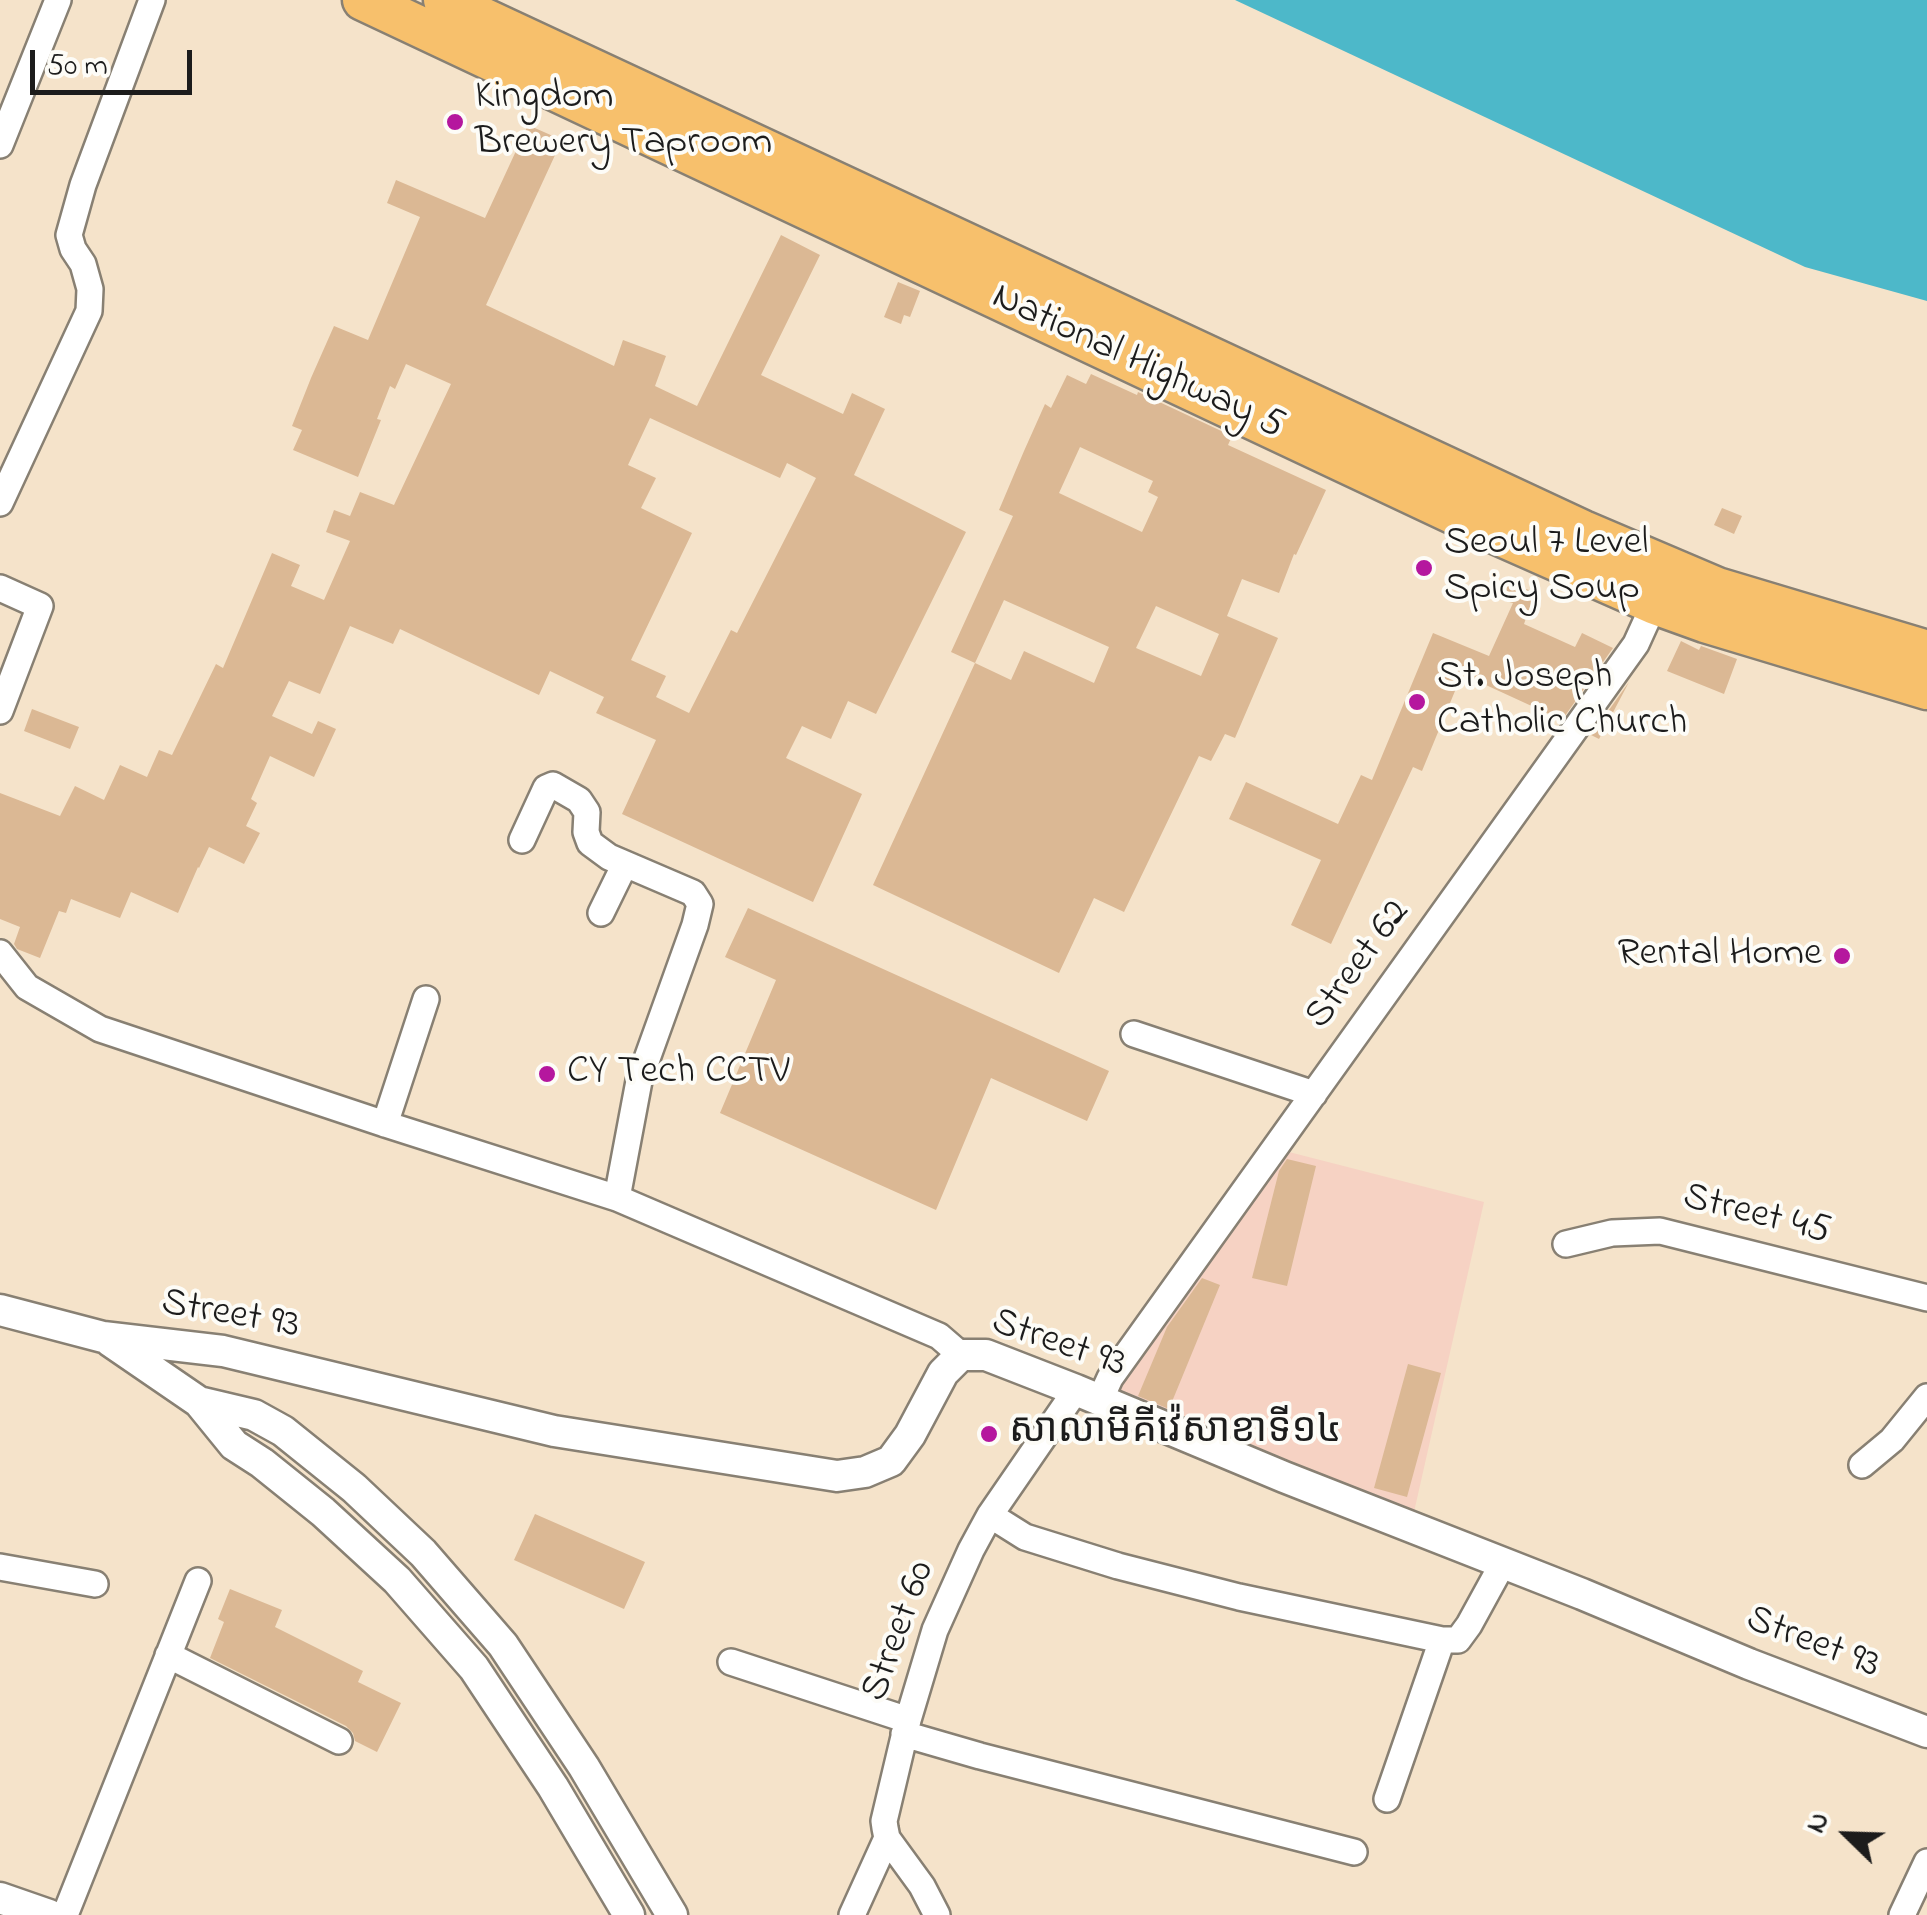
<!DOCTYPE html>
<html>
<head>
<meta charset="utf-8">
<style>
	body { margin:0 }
	#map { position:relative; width:1927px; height:1915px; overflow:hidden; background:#f5e3ca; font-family:"Indie Flower",sans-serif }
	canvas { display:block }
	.north { position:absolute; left:1797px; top:1785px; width:100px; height:100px; -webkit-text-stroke:8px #fdfcf7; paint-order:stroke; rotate:293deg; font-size:28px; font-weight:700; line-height:40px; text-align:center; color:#1c1c1c }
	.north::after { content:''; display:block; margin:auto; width:35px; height:45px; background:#1c1c1c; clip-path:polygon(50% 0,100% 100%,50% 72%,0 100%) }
	.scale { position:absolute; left:30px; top:50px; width:162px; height:45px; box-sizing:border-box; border:5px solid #1c1c1c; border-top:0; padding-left:12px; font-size:30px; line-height:35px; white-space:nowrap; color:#1c1c1c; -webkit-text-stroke:8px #fdfcf7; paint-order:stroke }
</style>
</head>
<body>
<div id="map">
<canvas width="1927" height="1915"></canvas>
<div class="north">N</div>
<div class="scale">50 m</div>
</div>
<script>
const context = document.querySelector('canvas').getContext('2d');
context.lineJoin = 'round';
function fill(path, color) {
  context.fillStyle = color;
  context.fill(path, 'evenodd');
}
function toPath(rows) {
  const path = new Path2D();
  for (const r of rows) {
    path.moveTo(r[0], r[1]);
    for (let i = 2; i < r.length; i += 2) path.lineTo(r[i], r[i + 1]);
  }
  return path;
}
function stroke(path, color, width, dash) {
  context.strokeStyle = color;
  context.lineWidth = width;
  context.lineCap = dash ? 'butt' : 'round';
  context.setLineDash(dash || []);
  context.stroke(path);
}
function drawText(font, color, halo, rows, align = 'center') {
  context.font = font + ' "Indie Flower","Noto Sans Khmer",sans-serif';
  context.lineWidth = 8;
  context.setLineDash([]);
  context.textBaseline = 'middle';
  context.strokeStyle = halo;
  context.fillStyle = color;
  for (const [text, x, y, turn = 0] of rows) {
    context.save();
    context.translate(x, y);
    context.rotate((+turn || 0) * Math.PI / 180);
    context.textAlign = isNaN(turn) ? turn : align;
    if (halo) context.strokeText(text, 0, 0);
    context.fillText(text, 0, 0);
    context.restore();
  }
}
fill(toPath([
	[1289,1152,1484,1202,1414,1512,1119,1390,1119,1370,1270,1159]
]), '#f6d2c3');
fill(toPath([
	[1235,0,1927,0,1927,301,1805,267]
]), '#4db8c9');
fill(toPath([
	[528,125,562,140,486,305,614,366,623,340,666,356,655,386,697,406,781,235,820,255,761,375,843,414,852,393,885,409,854,475,966,532,876,714,848,701,831,739,802,726,786,758,862,794,813,902,622,814,656,740,596,713,604,697,550,671,539,695,400,629,393,644,350,626,320,694,289,681,272,716,312,734,318,721,336,729,314,777,270,756,251,799,257,803,246,826,260,833,244,864,209,847,199,868,198,867,178,913,131,892,120,918,71,899,66,913,59,911,40,958,17,949,14,944,20,927,0,919,0,793,60,816,75,786,104,800,120,765,147,777,159,750,172,755,216,664,223,668,272,553,300,565,291,586,324,600,350,541,326,532,334,510,350,516,360,492,394,505,451,384,406,364,395,389,390,386,377,419,381,420,358,477,293,450,302,430,292,426,311,378,334,326,368,340,420,217,387,203,396,180,485,218],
	[650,418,780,478,787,463,816,478,737,633,731,630,689,713,656,697,666,676,631,660,692,533,641,508,656,478,628,465],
	[898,282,920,291,910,317,904,315,901,324,884,317],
	[1091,374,1137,395,1138,392,1232,436,1228,445,1326,490,1296,555,1294,554,1279,593,1242,579,1227,616,1278,638,1235,738,1225,734,1211,761,1199,756,1124,912,1094,898,1059,973,873,885,975,663,951,652,1013,516,999,510,1024,451,1045,404,1051,408,1067,375,1086,384],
	[1080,447,1153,481,1148,492,1158,497,1142,532,1059,493],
	[1004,600,1109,647,1094,683,1024,651,1011,680,975,663],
	[1156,606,1219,634,1201,676,1136,648],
	[1722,508,1742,516,1734,534,1714,525],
	[1508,583,1535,592,1524,624,1575,647,1582,633,1613,648,1562,720,1462,674,1422,771,1413,767,1331,944,1291,925,1321,860,1229,819,1246,782,1338,824,1361,775,1372,780,1433,633,1489,656,1513,603,1502,600],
	[1681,641,1699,650,1701,646,1737,659,1724,694,1667,671],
	[1629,682,1599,739,1591,735],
	[32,709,79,727,70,749,24,731],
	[748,908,1109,1071,1087,1121,991,1078,936,1210,720,1113,776,980,725,957],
	[1287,1159,1316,1166,1287,1286,1252,1278,1279,1171],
	[1202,1278,1220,1285,1169,1409,1138,1396,1167,1327],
	[1408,1364,1441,1373,1407,1497,1374,1488],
	[535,1514,645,1562,624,1609,514,1560],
	[230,1589,282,1610,275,1627,363,1671,358,1682,401,1703,377,1752,355,1741,353,1733,346,1726,210,1658,224,1622,218,1619]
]), '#dbb894');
const minor = toPath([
	[0,145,58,0],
	[0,503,89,311,90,289,83,264,73,249,69,235,83,185,152,0],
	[0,588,40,606,0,711],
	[522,840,546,788,553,785,579,800,587,812,586,832,590,843,609,857,693,893,700,904,695,925,639,1081,617,1198],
	[601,913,625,864],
	[0,953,27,987,100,1029,385,1124,617,1198,939,1336,961,1355],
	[1134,1034,1314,1094],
	[385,1124,426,999],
	[1566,1244,1612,1233,1660,1231,1927,1298],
	[1100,1400,1110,1378,1636,644,1660,591],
	[1862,1465,1892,1440,1927,1397],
	[990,1515,1025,1537,1118,1566,1239,1597,1442,1640,1458,1640,1469,1625,1503,1563],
	[0,1567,95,1584],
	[168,1655,339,1741],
	[731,1662,908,1720],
	[904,1734,980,1756,1354,1852],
	[1387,1799,1442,1640],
	[65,1915,198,1581],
	[852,1915,887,1838],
	[937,1915,922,1886,887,1838,885,1828,884,1821,908,1720,935,1630,971,1550,990,1515,1076,1390],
	[1902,1915,1927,1862]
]);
const tertiary = toPath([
	[0,1310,103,1337,223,1351,554,1431,837,1476,865,1472,891,1461,910,1435,943,1373,961,1355,986,1355,1076,1390,1284,1477,1582,1594,1749,1664,1927,1732],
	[110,1341,199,1402,234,1445,262,1463,323,1512,397,1580,474,1668,553,1787,629,1915],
	[199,1402,254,1415,283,1431,354,1488,423,1553,503,1645,584,1767,672,1915],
	[0,1898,49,1915]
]);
const trunk = toPath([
	[363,0,1499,535,1655,604,1705,622,1927,689],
	[444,0,1583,531,1717,588,1927,651]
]);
stroke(minor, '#888073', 30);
stroke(tertiary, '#888073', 35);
stroke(trunk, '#888073', 45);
stroke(minor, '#fff', 25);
stroke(tertiary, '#fff', 30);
stroke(trunk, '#f7c06c', 40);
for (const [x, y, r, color] of [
	[455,122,10,"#b5179e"],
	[1424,568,10,"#b5179e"],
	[1417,702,10,"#b5179e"],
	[1842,956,10,"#b5179e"],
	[547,1074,10,"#b5179e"],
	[989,1434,10,"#b5179e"]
]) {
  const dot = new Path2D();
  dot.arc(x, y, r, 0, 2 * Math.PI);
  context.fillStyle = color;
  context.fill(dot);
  stroke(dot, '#fdfcf7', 4);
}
drawText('40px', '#1c1c1c', '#fdfcf7', [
	["Kingdom",475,99],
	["Brewery Taproom",475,145],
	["Seoul 7 Level",1444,545],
	["Spicy Soup",1444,591],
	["St. Joseph",1437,679],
	["Catholic Church",1437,725],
	["Rental Home",1822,956,"right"],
	["CY Tech CCTV",567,1074],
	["សាលាមីគីវ៉េសាខាទី១៤",1009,1434]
], 'left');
drawText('40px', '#1c1c1c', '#fdfcf7', [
	["National Highway 5",1137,364,25],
	["Street 62",1360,966,-54],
	["Street 45",1756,1217,14],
	["Street 93",230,1317,10],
	["Street 93",1058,1346,19],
	["Street 60",901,1632,-70],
	["Street 93",1812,1645,21]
]);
</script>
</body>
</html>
